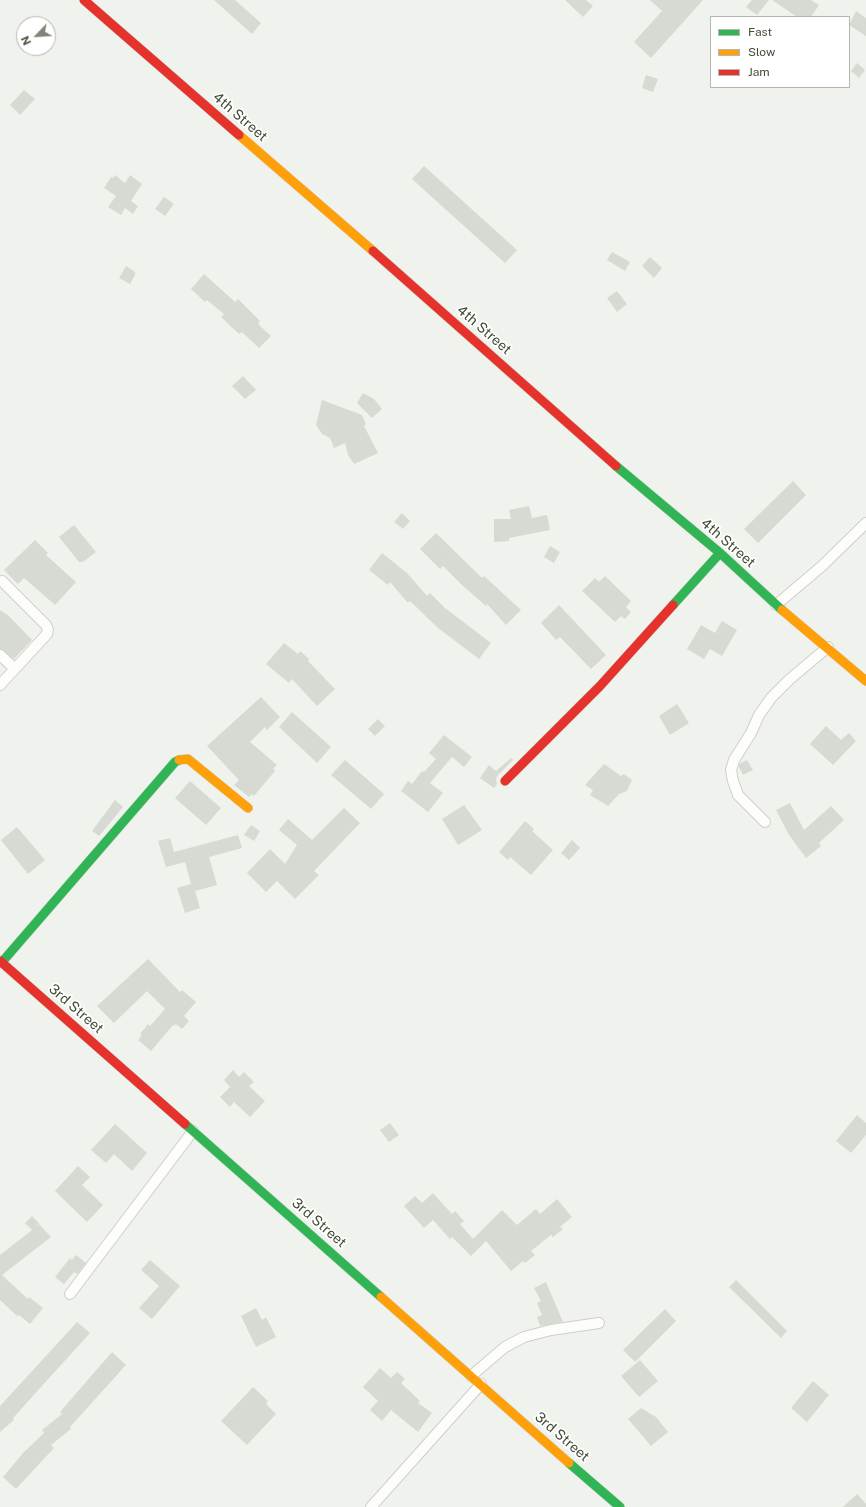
<!DOCTYPE html>
<html>
<head>
<meta charset="utf-8">
<style>
	body { margin:0 }
	#map { position:relative; width:866px; height:1507px; overflow:hidden; background:#f0f3ed; font-family:"Public Sans",sans-serif }
	canvas { display:block }
	.legend { position:absolute; left:710px; top:16px; width:140px; height:72px; box-sizing:border-box; background:#fff; border:1px solid #b3b7af; margin:0; padding:5px 7px; list-style:none; font-size:12px; color:#424c36 }
	.legend li { display:flex; align-items:center; gap:8px; height:20px }
	.legend b { width:20px; border:1px solid #b3b7af }
	.north { position:absolute; left:16px; top:16px; width:40px; height:40px; box-sizing:border-box; background:#fff; border:1px solid #b3b7af; border-radius:50%; rotate:245deg; font-size:11px; font-weight:700; line-height:16px; text-align:center; color:#424c36 }
	.north::after { content:''; display:block; margin:auto; width:14px; height:18px; background:#7f8676; clip-path:polygon(50% 0,100% 100%,50% 72%,0 100%) }
</style>
</head>
<body>
<div id="map">
<canvas width="866" height="1507"></canvas>
<ul class="legend">
<li><b style="height:5px;background:#30b455"></b>Fast</li>
<li><b style="height:5px;background:#ff9f0a"></b>Slow</li>
<li><b style="height:5px;background:#e5322d"></b>Jam</li>
</ul>
<div class="north">N</div>
</div>
<script>
const context = document.querySelector('canvas').getContext('2d');
context.lineJoin = 'round';
function fill(path, color) {
  context.fillStyle = color;
  context.fill(path, 'evenodd');
}
function toPath(rows) {
  const path = new Path2D();
  for (const r of rows) {
    path.moveTo(r[0], r[1]);
    for (let i = 2; i < r.length; i += 2) path.lineTo(r[i], r[i + 1]);
  }
  return path;
}
function stroke(path, color, width, dash) {
  context.strokeStyle = color;
  context.lineWidth = width;
  context.lineCap = dash ? 'butt' : 'round';
  context.setLineDash(dash || []);
  context.stroke(path);
}
function drawText(font, color, halo, rows, align = 'center') {
  context.font = font + ' "Public Sans",sans-serif';
  context.lineWidth = 3.5;
  context.setLineDash([]);
  context.textBaseline = 'middle';
  context.strokeStyle = halo;
  context.fillStyle = color;
  for (const [text, x, y, turn = 0] of rows) {
    context.save();
    context.translate(x, y);
    context.rotate((+turn || 0) * Math.PI / 180);
    context.textAlign = isNaN(turn) ? turn : align;
    if (halo) context.strokeText(text, 0, 0);
    context.fillText(text, 0, 0);
    context.restore();
  }
}
fill(toPath([
	[214,0,235,0,261,23,252,34],
	[565,0,586,0,593,6,583,17],
	[650,0,703,0,651,58,634,42,662,11],
	[752,0,769,0,757,15,746,7],
	[772,0,811,0,819,5,811,17,797,17],
	[856,11,866,18,866,36,849,25],
	[857,63,865,70,859,78,851,71],
	[646,75,658,79,653,92,642,88],
	[24,90,35,99,20,115,10,105],
	[424,166,517,250,505,263,412,179],
	[115,175,125,183,130,175,142,184,131,201,138,206,133,214,125,208,121,215,108,207,116,196,104,188,111,177,113,178],
	[164,197,174,204,165,216,155,209],
	[612,252,630,262,625,271,607,260],
	[650,257,662,268,654,278,642,266],
	[126,266,135,272,135,275,130,284,119,278],
	[204,274,235,302,238,299,260,321,258,324,271,336,259,348,242,332,239,334,221,317,224,314,207,300,205,302,191,289],
	[617,291,627,304,617,312,607,298],
	[243,376,256,390,245,399,232,386],
	[363,393,374,399,382,409,372,418,357,403],
	[322,400,362,415,366,424,364,426,378,453,354,464,348,455,345,443,334,448,330,438,322,434,316,425],
	[793,481,806,495,758,543,744,529],
	[529,506,532,518,547,515,550,530,509,538,509,541,494,542,494,519,511,519,509,510],
	[402,513,410,521,403,529,394,522],
	[74,525,96,552,83,562,79,562,59,537],
	[436,533,482,578,484,576,521,610,506,625,487,604,486,606,462,585,443,566,440,569,420,549],
	[35,540,48,553,46,555,76,582,55,605,24,578,18,584,4,570],
	[550,546,560,552,554,563,544,557],
	[382,553,407,573,427,596,430,593,445,608,491,643,479,659,438,628,410,601,408,603,390,582,388,585,369,570],
	[605,576,631,601,626,607,631,612,625,619,621,616,615,622,582,591,595,578,599,582],
	[559,605,606,655,591,669,560,637,556,640,541,623],
	[0,610,9,616,32,640,14,659,0,649],
	[722,621,737,630,722,656,710,649,704,659,687,649,701,625,715,633],
	[284,643,298,654,300,651,309,659,308,661,335,689,317,706,292,679,289,683,266,664],
	[261,697,280,717,267,730,265,727,250,742,277,765,273,769,275,771,254,796,252,794,249,797,234,785,239,780,207,746],
	[677,704,689,723,670,735,659,716],
	[292,712,331,747,317,763,279,727],
	[378,719,385,726,375,736,368,729],
	[826,726,841,740,849,733,856,741,833,765,810,744],
	[444,735,472,757,464,767,452,757,430,783,443,793,428,812,401,791,408,781,412,784,422,771,424,772,436,759,429,753],
	[511,758,513,760,498,775,496,779,497,784,494,788,480,778,489,765,496,771],
	[345,760,384,794,371,809,331,775],
	[747,760,753,770,743,775,739,767,739,764],
	[604,764,621,776,624,774,632,780,627,791,619,794,608,806,590,795,593,790,585,785],
	[190,781,221,808,206,825,175,798],
	[115,800,123,807,99,836,92,831],
	[790,803,804,830,831,806,844,820,819,843,821,846,806,858,789,835,776,810],
	[464,805,482,830,458,845,442,819],
	[344,808,360,823,314,871,319,875,295,899,277,881,266,892,247,873,270,849,285,864,297,845,279,830,288,819,312,840],
	[525,821,534,829,532,831,553,850,531,875,510,857,508,860,499,852],
	[251,825,260,831,254,841,244,835],
	[17,827,45,860,28,874,1,840],
	[238,835,242,848,209,857,217,885,195,891,200,908,185,913,177,888,191,884,185,862,166,867,158,841,170,838,174,852],
	[572,840,580,848,569,860,561,853],
	[148,959,180,992,182,990,196,1002,184,1016,189,1021,182,1029,176,1024,174,1026,173,1025,151,1051,138,1040,142,1035,140,1034,148,1024,150,1026,165,1009,147,991,114,1023,97,1006],
	[233,1070,239,1077,244,1072,254,1082,249,1086,265,1101,250,1117,234,1102,230,1107,220,1097,230,1087,224,1080],
	[857,1115,866,1123,866,1135,851,1153,836,1141],
	[390,1123,399,1135,389,1142,380,1130],
	[115,1124,147,1153,132,1171,114,1154,106,1163,91,1150],
	[78,1166,90,1177,82,1185,103,1205,87,1222,55,1191],
	[433,1193,452,1214,455,1211,464,1221,460,1224,473,1239,502,1210,517,1225,536,1209,540,1214,557,1199,572,1217,560,1227,563,1229,553,1237,551,1235,531,1251,535,1255,525,1263,523,1261,511,1271,486,1241,471,1256,452,1237,450,1239,433,1220,424,1228,404,1206,415,1196,422,1203],
	[32,1216,39,1223,36,1227,39,1224,51,1237,2,1275,28,1299,29,1297,43,1308,30,1324,19,1315,17,1316,0,1300,0,1255,32,1230,25,1223],
	[76,1255,86,1263,77,1274,74,1272,64,1284,55,1277,70,1258,72,1260],
	[150,1260,180,1286,152,1319,139,1308,159,1286,141,1270],
	[736,1280,787,1331,781,1338,729,1287],
	[546,1282,563,1322,540,1326,537,1317,542,1315,537,1303,541,1301,534,1288],
	[256,1308,262,1320,266,1317,276,1337,256,1347,241,1316],
	[665,1309,676,1321,635,1362,623,1350],
	[77,1322,90,1333,13,1418,14,1420,0,1432,0,1406],
	[112,1352,126,1365,70,1427,71,1429,51,1445,54,1448,16,1489,3,1477,23,1453,44,1433,42,1430,62,1414,60,1412],
	[640,1360,658,1381,639,1397,621,1376],
	[380,1368,391,1378,397,1372,405,1379,401,1383,420,1401,418,1403,432,1413,418,1432,391,1410,382,1421,370,1410,378,1401,363,1387],
	[813,1381,829,1395,807,1422,791,1408],
	[253,1387,268,1401,266,1404,276,1414,247,1445,221,1421],
	[641,1408,656,1417,668,1432,651,1446,628,1419],
	[857,1494,866,1504,866,1507,843,1507]
]), '#d6dad2');
const street = toPath([
	[776,605,822,566,866,523],
	[0,655,15,669],
	[0,685,47,634,48,630,46,625,2,581],
	[765,822,738,795,733,781,731,770,734,760,751,733,759,715,771,698,790,679,828,647],
	[70,1294,193,1131],
	[471,1376,505,1347,524,1337,551,1330,599,1323],
	[371,1507,481,1384]
]);
const fast = toPath([
	[616,466,720,553,782,610],
	[673,605,720,553],
	[2,962,175,762,179,760],
	[185,1124,381,1297],
	[569,1463,620,1507]
]);
const slow = toPath([
	[239,135,373,251],
	[782,610,866,681],
	[179,760,188,759,248,808],
	[381,1297,569,1463]
]);
const jam = toPath([
	[84,0,239,135],
	[373,251,616,466],
	[505,781,600,686,673,605],
	[0,961,185,1124]
]);
stroke(street, '#ccd0c9', 12);
stroke(fast, '#cdd6c6', 10);
stroke(slow, '#cdd6c6', 10);
stroke(jam, '#cdd6c6', 10);
stroke(street, '#fdfdfc', 10);
stroke(fast, '#30b455', 9);
stroke(slow, '#ff9f0a', 9);
stroke(jam, '#e5322d', 9);
drawText('14px', '#424c36', '#fff', [
	["4th Street",240,117,41],
	["4th Street",484,330,41],
	["4th Street",728,543,41],
	["3rd Street",76,1009,41],
	["3rd Street",319,1223,41],
	["3rd Street",562,1437,41]
]);
</script>
</body>
</html>
